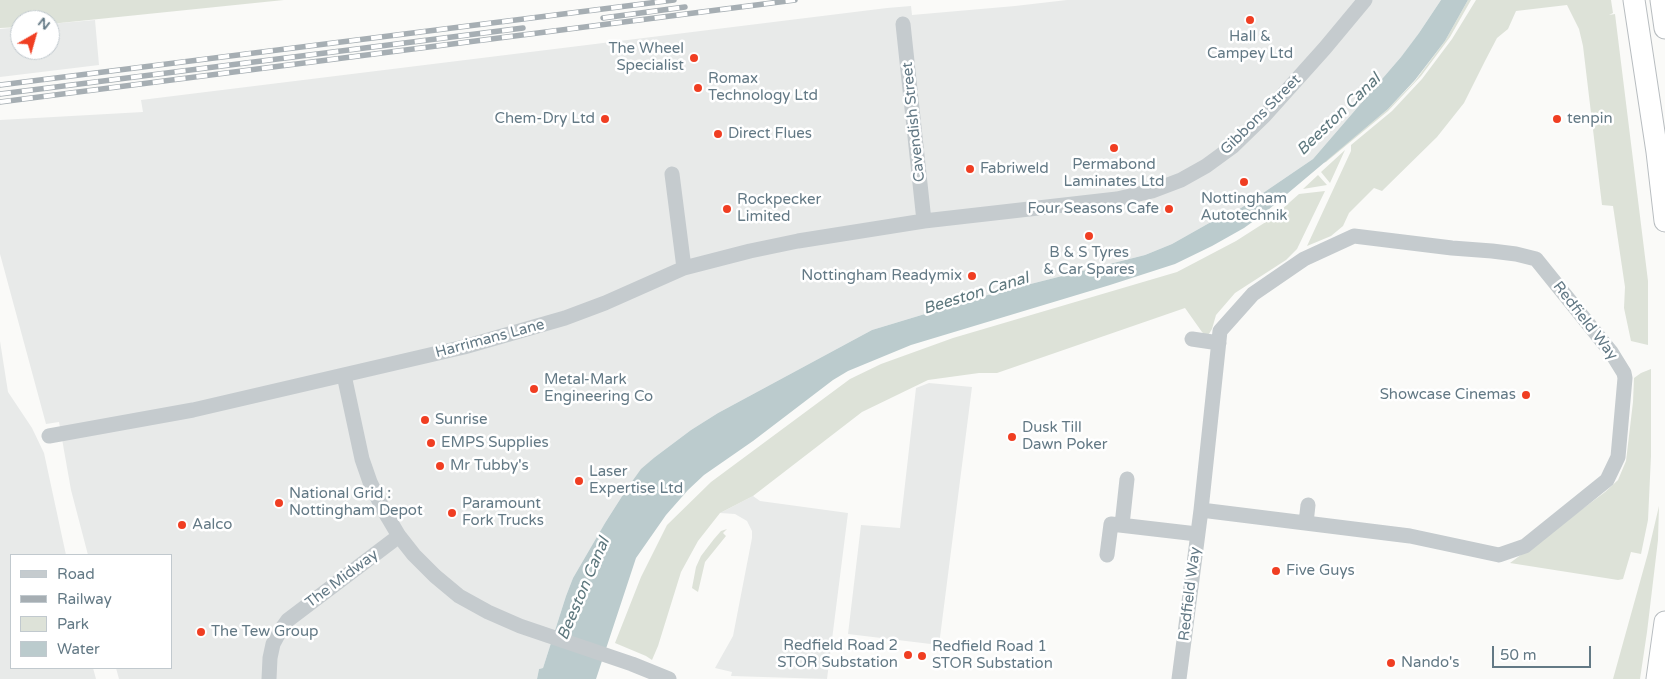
<!DOCTYPE html>
<html>
<head>
<meta charset="utf-8">
<style>
	body { margin:0 }
	#map { position:relative; width:1665px; height:679px; overflow:hidden; background:#fafaf8; font-family:"Varela Round",sans-serif }
	canvas { display:block }
	.legend { position:absolute; left:10px; top:554px; width:162px; height:115px; box-sizing:border-box; background:#fff; border:1px solid #c1c9ce; margin:0; padding:6px 9px; list-style:none; font-size:15px; color:#637985 }
	.legend li { display:flex; align-items:center; gap:10px; height:25px }
	.legend b { width:25px; border:1px solid #c1c9ce }
	.north { position:absolute; left:10px; top:10px; width:50px; height:50px; box-sizing:border-box; background:#fff; border:1px solid #c1c9ce; border-radius:50%; rotate:38deg; font-size:14px; font-weight:700; line-height:20px; text-align:center; color:#637985 }
	.north::after { content:''; display:block; margin:auto; width:18px; height:22px; background:#f03e22; clip-path:polygon(50% 0,100% 100%,50% 72%,0 100%) }
	.scale { position:absolute; left:1492px; top:646px; width:99px; height:22px; box-sizing:border-box; border:2px solid #637985; border-top:0; padding-left:6px; font-size:15px; line-height:18px; white-space:nowrap; color:#637985; -webkit-text-stroke:4px #fff; paint-order:stroke }
</style>
</head>
<body>
<div id="map">
<canvas width="1665" height="679"></canvas>
<ul class="legend">
<li><b style="height:6px;background:#c5cbce"></b>Road</li>
<li><b style="height:6px;background:#a6aeb3"></b>Railway</li>
<li><b style="height:14px;background:#dde2d8"></b>Park</li>
<li><b style="height:14px;background:#bbcbcd"></b>Water</li>
</ul>
<div class="north">N</div>
<div class="scale">50 m</div>
</div>
<script>
const context = document.querySelector('canvas').getContext('2d');
context.lineJoin = 'round';
function fill(path, color) {
  context.fillStyle = color;
  context.fill(path, 'evenodd');
}
function toPath(rows) {
  const path = new Path2D();
  for (const r of rows) {
    path.moveTo(r[0], r[1]);
    for (let i = 2; i < r.length; i += 2) path.lineTo(r[i], r[i + 1]);
  }
  return path;
}
function stroke(path, color, width, dash) {
  context.strokeStyle = color;
  context.lineWidth = width;
  context.lineCap = dash ? 'butt' : 'round';
  context.setLineDash(dash || []);
  context.stroke(path);
}
function drawText(font, color, halo, rows, align = 'center') {
  context.font = font + ' "Varela Round",sans-serif';
  context.lineWidth = 5;
  context.setLineDash([]);
  context.textBaseline = 'middle';
  context.strokeStyle = halo;
  context.fillStyle = color;
  for (const [text, x, y, turn = 0] of rows) {
    context.save();
    context.translate(x, y);
    context.rotate((+turn || 0) * Math.PI / 180);
    context.textAlign = isNaN(turn) ? turn : align;
    if (halo) context.strokeText(text, 0, 0);
    context.fillText(text, 0, 0);
    context.restore();
  }
}
fill(toPath([
	[1067,0,1441,0,1419,33,1401,57,1313,159,1241,208,1220,220,1219,218,1211,222,1172,244,1145,255,991,294,872,330,718,413,691,430,655,457,626,490,605,523,573,578,566,596,543,668,539,669,537,679,119,679,116,668,171,668,171,555,88,555,71,490,59,422,46,424,0,254,0,120,143,112,141,100,887,8,911,6,912,15,1015,6],
	[95,20,99,65,0,77,0,29,20,27,20,50,50,50,50,24],
	[0,341,8,392,32,428,44,453,66,555,11,555,11,668,93,668,96,679,0,679],
	[929,383,972,387,939,645,848,634,861,525,900,528,916,388],
	[753,496,760,501,848,513,827,679,731,676,732,672,715,668,733,636,752,538,752,531,747,521,735,514,720,513]
]), '#e8eae9');
fill(toPath([
	[0,0,284,0,50,24,50,20,20,20,20,27,0,28],
	[1468,0,1471,0,1450,37,1421,76,1388,111,1326,162,1323,163,1388,109,1415,81,1445,41],
	[1476,0,1611,0,1613,13,1609,15,1615,14,1648,281,1648,345,1631,341,1624,308,1625,287,1613,206,1602,205,1583,46,1579,29,1567,5,1516,11,1508,29,1497,38,1485,61,1464,103,1437,137,1382,191,1374,188,1349,213,1343,226,1331,236,1307,246,1351,151,1351,145,1392,111,1422,79,1452,39],
	[1345,150,1330,183,1321,172],
	[1318,175,1327,185,1303,189],
	[1325,191,1297,249,1286,260,1235,293,1216,315,1212,329,1207,337,1202,332,1185,308,997,373,979,373,928,380,862,412,753,496,720,513,698,541,681,572,658,646,652,660,646,656,615,643,641,577,667,525,711,482,850,379,881,364,953,338,1177,272,1236,241,1272,218,1299,194],
	[1651,369,1651,456,1648,520,1641,554,1631,552,1623,579,1618,580,1510,563,1605,492,1618,480,1626,461,1633,402,1634,378,1641,373],
	[1659,506,1658,540,1647,632,1640,679,1613,679,1648,553],
	[727,529,723,533,726,536,705,562,698,592,692,588,696,567,701,556,714,539,721,531]
]), '#dde2d8');
fill(toPath([
	[1441,0,1468,0,1445,41,1415,80,1388,109,1262,215,1244,228,1212,246,1175,264,1110,285,911,345,848,371,833,380,753,441,704,475,688,490,666,515,636,558,596,679,537,679,539,669,543,668,566,596,573,578,605,523,626,490,641,469,655,457,691,430,718,413,872,330,991,294,1145,255,1172,244,1211,222,1219,218,1221,219,1241,208,1313,159,1401,57,1419,33]
]), '#bbcbcd');
const highway = toPath([
	[1634,0,1657,152,1665,221],
	[1661,0,1665,28],
	[1657,679,1665,622]
]);
stroke(highway, '#b8bdc0', 23);
stroke(toPath([
	[903,24,924,221],
	[672,174,684,268],
	[1192,339,1219,343],
	[344,375,362,459,370,482,383,509,399,536,414,555,435,576,459,596,488,612,520,626,632,664,669,679],
	[49,436,193,410,464,347,565,318,605,303,684,268,750,251,798,241,924,221,1117,199,1152,191,1181,180,1206,166,1232,147,1265,115,1325,48,1365,0],
	[1306,523,1308,505],
	[1122,525,1127,479],
	[1107,555,1111,524,1197,534],
	[269,679,270,658,273,644,280,631,288,620,399,536],
	[1179,679,1201,510,1220,331,1253,294,1304,259,1354,236,1452,248,1492,251,1516,254,1536,259,1611,352,1624,373,1625,378,1618,457,1607,480,1525,546,1499,555,1410,536,1201,510]
]), '#c5cbce', 15);
stroke(highway, '#fff', 21);
const rail = toPath([
	[603,18,685,7],
	[0,85,674,0],
	[0,94,523,28],
	[0,102,795,0]
]);
stroke(rail, '#a6aeb3', 5.5);
stroke(rail, '#fff', 4, [11]);
for (const [x, y, r, color] of [
	[1250,20,5,"#f03e22"],
	[694,58,5,"#f03e22"],
	[698,88,5,"#f03e22"],
	[605,119,5,"#f03e22"],
	[1557,119,5,"#f03e22"],
	[718,134,5,"#f03e22"],
	[1114,148,5,"#f03e22"],
	[970,169,5,"#f03e22"],
	[1244,182,5,"#f03e22"],
	[727,209,5,"#f03e22"],
	[1169,209,5,"#f03e22"],
	[1089,236,5,"#f03e22"],
	[972,276,5,"#f03e22"],
	[534,389,5,"#f03e22"],
	[1526,395,5,"#f03e22"],
	[425,420,5,"#f03e22"],
	[1012,437,5,"#f03e22"],
	[431,443,5,"#f03e22"],
	[440,466,5,"#f03e22"],
	[579,481,5,"#f03e22"],
	[279,503,5,"#f03e22"],
	[452,513,5,"#f03e22"],
	[182,525,5,"#f03e22"],
	[1276,571,5,"#f03e22"],
	[201,632,5,"#f03e22"],
	[908,655,5,"#f03e22"],
	[922,656,5,"#f03e22"],
	[1391,663,5,"#f03e22"]
]) {
  const dot = new Path2D();
  dot.arc(x, y, r, 0, 2 * Math.PI);
  context.fillStyle = color;
  context.fill(dot);
  stroke(dot, '#fff', 2);
}
drawText('15px', '#637985', '#fff', [
	["Hall &",1250,37,"center"],
	["Campey Ltd",1250,54,"center"],
	["The Wheel",684,49,"right"],
	["Specialist",684,66,"right"],
	["Romax",708,79],
	["Technology Ltd",708,96],
	["Chem-Dry Ltd",595,119,"right"],
	["tenpin",1567,119],
	["Direct Flues",728,134],
	["Permabond",1114,165,"center"],
	["Laminates Ltd",1114,182,"center"],
	["Fabriweld",980,169],
	["Nottingham",1244,199,"center"],
	["Autotechnik",1244,216,"center"],
	["Rockpecker",737,200],
	["Limited",737,217],
	["Four Seasons Cafe",1159,209,"right"],
	["B & S Tyres",1089,253,"center"],
	["& Car Spares",1089,270,"center"],
	["Nottingham Readymix",962,276,"right"],
	["Metal-Mark",544,380],
	["Engineering Co",544,397],
	["Showcase Cinemas",1516,395,"right"],
	["Sunrise",435,420],
	["Dusk Till",1022,428],
	["Dawn Poker",1022,445],
	["EMPS Supplies",441,443],
	["Mr Tubby's",450,466],
	["Laser",589,472],
	["Expertise Ltd",589,489],
	["National Grid :",289,494],
	["Nottingham Depot",289,511],
	["Paramount",462,504],
	["Fork Trucks",462,521],
	["Aalco",192,525],
	["Five Guys",1286,571],
	["The Tew Group",211,632],
	["Redfield Road 2",898,646,"right"],
	["STOR Substation",898,663,"right"],
	["Redfield Road 1",932,647],
	["STOR Substation",932,664],
	["Nando's",1401,663]
], 'left');
drawText('15px', '#637985', '#fff', [
	["Gibbons Street",1261,115,-45],
	["Cavendish Street",914,122,-96],
	["Redfield Way",1585,321,52],
	["Harrimans Lane",490,339,-15],
	["The Midway",342,579,-37],
	["Redfield Way",1190,594,-83]
]);
drawText('italic 16px', '#5e787e', '#fff', [
	["Beeston Canal",1339,115,-44],
	["Beeston Canal",976,294,-17],
	["Beeston Canal",584,589,-67]
]);
</script>
</body>
</html>
